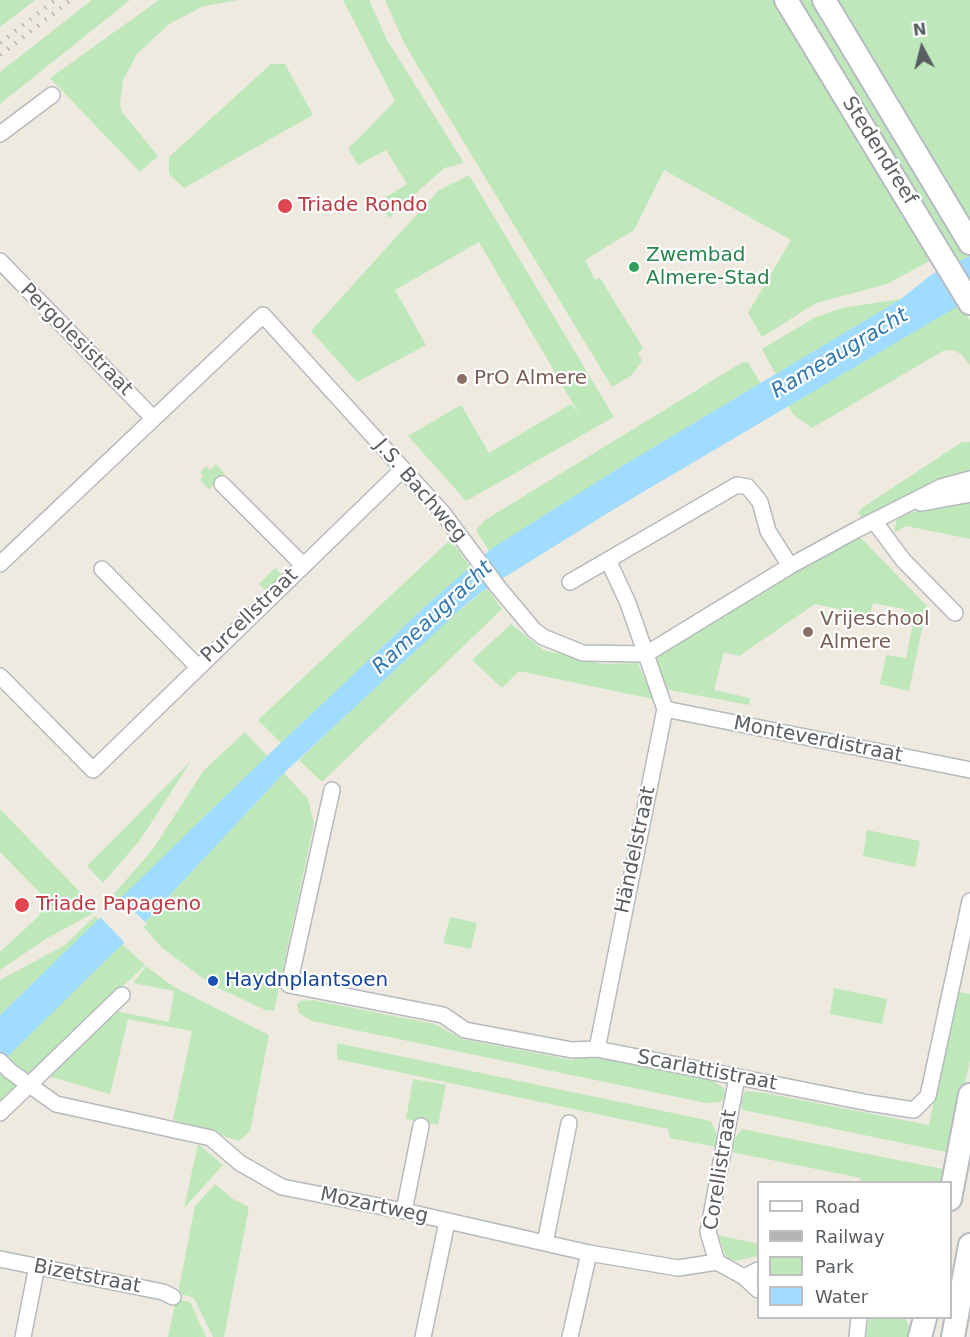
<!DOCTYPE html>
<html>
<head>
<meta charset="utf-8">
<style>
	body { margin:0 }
	#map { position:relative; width:970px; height:1337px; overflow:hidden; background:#eeeae0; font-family:"DejaVu Sans",sans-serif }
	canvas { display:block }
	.legend { position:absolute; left:757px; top:1181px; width:195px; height:138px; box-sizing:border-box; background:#fff; border:2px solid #bdbfc1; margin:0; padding:8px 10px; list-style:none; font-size:18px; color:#595e63 }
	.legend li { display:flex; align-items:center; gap:12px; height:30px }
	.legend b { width:30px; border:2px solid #bdbfc1 }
	.north { position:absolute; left:892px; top:18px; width:60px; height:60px; -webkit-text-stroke:4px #fff; paint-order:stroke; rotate:353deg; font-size:16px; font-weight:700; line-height:24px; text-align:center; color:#595e63 }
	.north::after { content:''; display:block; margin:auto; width:21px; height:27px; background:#595e63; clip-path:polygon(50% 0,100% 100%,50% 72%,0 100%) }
</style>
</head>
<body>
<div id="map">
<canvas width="970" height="1337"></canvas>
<ul class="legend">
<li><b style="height:8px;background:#fff"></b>Road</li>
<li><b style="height:8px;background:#b4b5b6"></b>Railway</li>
<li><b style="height:16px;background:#bee8ba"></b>Park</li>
<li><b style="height:16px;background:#9fdcff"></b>Water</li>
</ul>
<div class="north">N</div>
</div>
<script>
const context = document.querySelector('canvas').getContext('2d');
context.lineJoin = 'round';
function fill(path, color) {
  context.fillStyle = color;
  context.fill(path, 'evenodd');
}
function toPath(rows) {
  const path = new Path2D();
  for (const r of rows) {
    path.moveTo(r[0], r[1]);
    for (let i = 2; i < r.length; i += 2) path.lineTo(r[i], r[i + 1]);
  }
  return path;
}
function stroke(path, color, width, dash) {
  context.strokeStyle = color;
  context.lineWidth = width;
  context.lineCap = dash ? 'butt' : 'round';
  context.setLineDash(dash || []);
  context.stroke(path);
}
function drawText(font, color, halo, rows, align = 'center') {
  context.font = font + ' "DejaVu Sans",sans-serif';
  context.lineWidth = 4.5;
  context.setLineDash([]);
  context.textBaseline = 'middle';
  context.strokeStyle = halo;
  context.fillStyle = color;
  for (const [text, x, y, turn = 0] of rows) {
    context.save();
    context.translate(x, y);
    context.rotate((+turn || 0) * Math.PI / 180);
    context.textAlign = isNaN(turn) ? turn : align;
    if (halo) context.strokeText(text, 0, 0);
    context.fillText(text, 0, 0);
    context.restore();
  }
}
fill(toPath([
	[0,0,35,0,0,27],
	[92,0,130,0,0,104,0,72],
	[159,0,238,0,204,6,169,24,137,54,123,80,120,103,122,112,158,156,140,172,50,78],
	[343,0,369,0,387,40,464,163,444,168,389,218,380,201,407,184,386,150,358,165,348,149,395,101],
	[385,0,777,0,933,259,887,284,816,303,762,337,748,313,791,240,664,170,634,230,585,260,595,280,600,278,643,348,638,353,642,361,632,375,612,387,405,45],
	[795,0,816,0,970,256,955,264],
	[831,0,970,0,970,223],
	[271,64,285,64,313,115,184,188,169,174,169,157],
	[469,175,614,417,466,501,408,436,461,405,489,453,571,404,579,414,479,242,395,290,426,345,357,382,311,331,439,190],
	[901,299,776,375,762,349,816,317,842,308],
	[960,304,970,320,970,365,961,354,953,350,943,351,812,428,794,415,788,406],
	[748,362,761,384,489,551,481,538,476,530,485,520,741,363],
	[962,442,970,442,970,474,922,487,867,517,862,518,858,513,862,508],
	[216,464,225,474,209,489,200,480,203,476,200,472,206,466,210,470],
	[970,501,970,539,906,526,894,533,897,518,912,512],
	[859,536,927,606,909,691,880,684,886,655,906,658,913,623,902,621,904,609,873,603,870,616,815,604,739,656,724,652,714,690,750,698,749,705,664,689,651,657],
	[450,540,471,567,432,600,281,743,258,720],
	[275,568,283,576,267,592,259,584],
	[487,588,502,609,322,782,299,760,441,626],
	[511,624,543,650,603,664,638,663,653,699,519,671,502,688,472,660],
	[245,732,267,756,120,901,114,894,153,849,204,770],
	[191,761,140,840,103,883,87,866],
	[284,773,308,799,314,824,274,1011,265,1010,212,985,161,947,142,925],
	[0,809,80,892,77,895,93,913,46,939,0,970,0,952,40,915,43,896,0,852],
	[867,830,920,841,915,867,863,856],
	[95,916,99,920,0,1015,0,980,65,945],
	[450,917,477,923,471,949,443,943],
	[122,944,145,965,0,1105,0,1063],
	[146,966,174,987,269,1035,250,1131,239,1141,173,1120,192,1031,128,1019,110,1094,47,1076,111,1010,169,1022,174,991,133,983],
	[834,988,887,999,882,1024,830,1014],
	[959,992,970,994,970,1060,951,1153,743,1110,738,1103,746,1091,765,1093,929,1125,955,999],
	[313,1000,435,1024,462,1039,572,1060,587,1056,650,1066,713,1081,724,1088,725,1097,720,1102,706,1103,312,1021,299,1013,297,1005,300,1001],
	[337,1043,711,1121,719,1139,717,1147,670,1138,668,1129,337,1059],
	[413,1079,446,1085,438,1125,406,1119],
	[742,1129,948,1170,946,1182,860,1182,861,1178,731,1152,733,1141],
	[198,1144,223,1165,184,1208],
	[215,1184,233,1199,249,1207,224,1337,213,1337,194,1298,178,1293,195,1206],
	[718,1235,758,1244,758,1256,735,1261,727,1258],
	[176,1299,190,1302,206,1337,168,1337],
	[869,1318,906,1318,912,1337,866,1337]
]), '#bee8ba');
fill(toPath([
	[970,256,970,299,616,508,484,590,463,607,284,773,142,925,0,1064,0,1015,267,756,432,600,491,549,619,468,901,299,931,275]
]), '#9fdcff');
fill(toPath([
	[120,897,147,924,126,944,99,916]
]), '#eeeae0');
const minor = toPath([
	[0,134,52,95],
	[0,261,153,418],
	[222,484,303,565],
	[921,503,970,494],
	[874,521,903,560,955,613],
	[0,564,263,315,442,512,498,587,534,630,543,637,583,653,646,654,790,566,856,530,941,487,970,479],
	[102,569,198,667],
	[570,582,737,485,748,487,760,502,768,531,790,566],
	[0,676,93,770,403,469],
	[665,709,970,770],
	[332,790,289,985,443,1015,465,1030,572,1050,597,1049,869,1103,914,1110,928,1096,970,901],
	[597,1049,665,709,628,603,608,560],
	[0,1061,10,1071,56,1104,211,1138,240,1163,282,1187,404,1211,589,1253,678,1268,717,1262,744,1277,758,1270],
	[0,1113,122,995],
	[404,1211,421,1126],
	[545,1243,569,1123],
	[0,1259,163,1292,173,1297],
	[717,1262,708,1232,737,1077],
	[744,1277,758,1290],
	[23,1337,37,1266],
	[423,1337,447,1222],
	[570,1337,589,1253],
	[857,1337,859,1318]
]);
const secondary = toPath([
	[786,0,970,303],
	[824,0,970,243],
	[950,1199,970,1095],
	[920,1337,925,1318],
	[953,1337,970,1245]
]);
stroke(minor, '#b6babe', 18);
stroke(secondary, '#b6bbc1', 26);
stroke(minor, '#fff', 15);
stroke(secondary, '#fff', 22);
stroke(toPath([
	[0,43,55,0],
	[0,55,71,0]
]), '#b4b5b6', 4.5, [1.5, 8]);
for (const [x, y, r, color] of [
	[285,206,8,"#e0444e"],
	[634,267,6,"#2e9e5b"],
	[462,379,6,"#8d6e63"],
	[808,632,6,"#8d6e63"],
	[22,905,8,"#e0444e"],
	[213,981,6,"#1a4fb4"]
]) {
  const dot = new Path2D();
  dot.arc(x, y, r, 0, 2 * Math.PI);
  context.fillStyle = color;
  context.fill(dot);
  stroke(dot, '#fff', 2);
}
drawText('20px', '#595e63', '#fff', [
	["Stedendreef",879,151,58],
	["Pergolesistraat",76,340,45],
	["J.S. Bachweg",420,491,49],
	["Purcellstraat",250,616,-44],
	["Monteverdistraat",818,740,11],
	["Händelstraat",636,850,-78],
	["Scarlattistraat",707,1071,11],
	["Corellistraat",721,1170,-81],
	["Mozartweg",374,1206,12],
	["Bizetstraat",87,1277,11]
]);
drawText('20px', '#be3a42', '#fff', [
	["Triade Rondo",298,206],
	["Triade Papageno",36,905]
], 'left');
drawText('20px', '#27864d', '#fff', [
	["Zwembad",646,256],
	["Almere-Stad",646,279]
], 'left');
drawText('20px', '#785e54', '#fff', [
	["PrO Almere",474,379],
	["Vrijeschool",820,620],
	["Almere",820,643]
], 'left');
drawText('20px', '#164399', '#fff', [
	["Haydnplantsoen",225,981]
], 'left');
drawText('italic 21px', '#3279af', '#fff', [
	["Rameaugracht",840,354,-31],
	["Rameaugracht",433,618,-43]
]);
</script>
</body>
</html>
